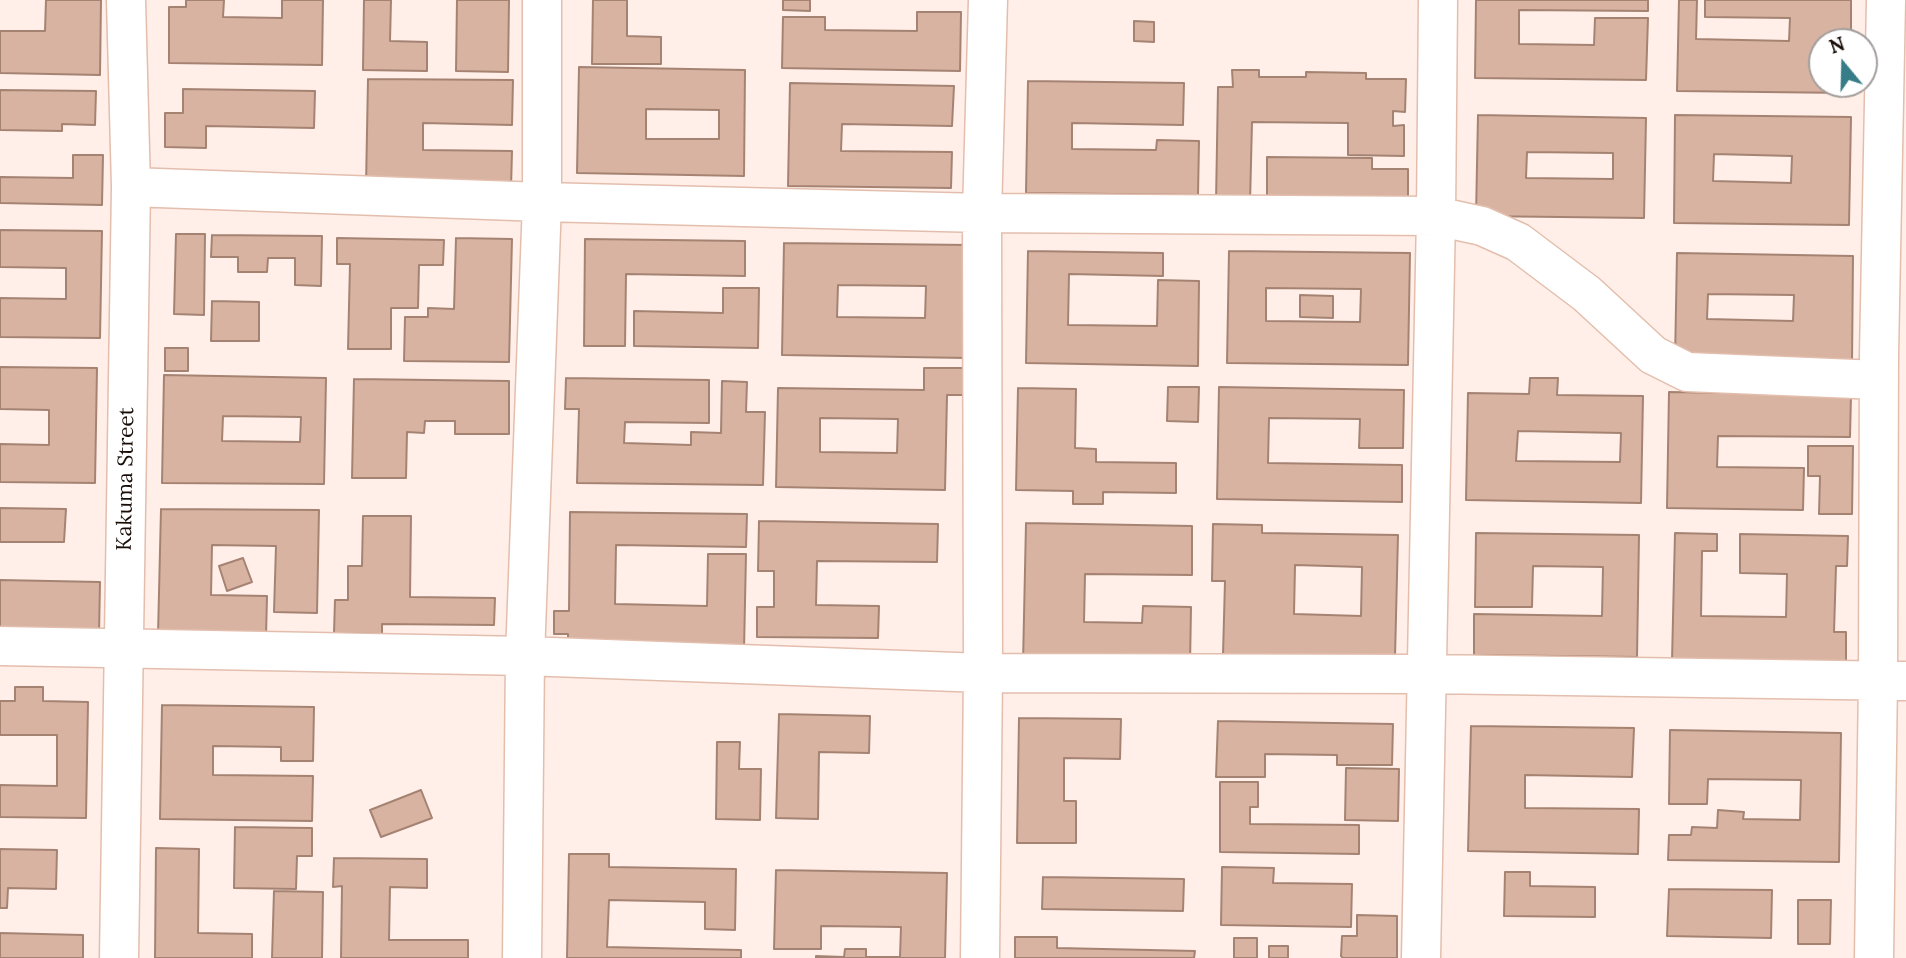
<!DOCTYPE html>
<html>
<head>
<meta charset="utf-8">
<style>
	body { margin:0 }
	#map { position:relative; width:1906px; height:958px; overflow:hidden; background:#ffefe8; font-family:Lora,serif }
	canvas { display:block }
	.north { position:absolute; left:1808px; top:28px; width:70px; height:70px; box-sizing:border-box; background:#fff; border:2px solid #a39e9c; border-radius:50%; rotate:341deg; font-size:19px; font-weight:700; line-height:28px; text-align:center; color:#180c07 }
	.north::after { content:''; display:block; margin:auto; width:24px; height:32px; background:#367d88; clip-path:polygon(50% 0,100% 100%,50% 72%,0 100%) }
</style>
</head>
<body>
<div id="map">
<canvas width="1906" height="958"></canvas>
<div class="north">N</div>
</div>
<script>
const context = document.querySelector('canvas').getContext('2d');
context.lineJoin = 'round';
function fill(path, color) {
  context.fillStyle = color;
  context.fill(path, 'evenodd');
}
function toPath(rows) {
  const path = new Path2D();
  for (const r of rows) {
    path.moveTo(r[0], r[1]);
    for (let i = 2; i < r.length; i += 2) path.lineTo(r[i], r[i + 1]);
  }
  return path;
}
function stroke(path, color, width, dash) {
  context.strokeStyle = color;
  context.lineWidth = width;
  context.lineCap = dash ? 'butt' : 'round';
  context.setLineDash(dash || []);
  context.stroke(path);
}
function drawText(font, color, halo, rows, align = 'center') {
  context.font = font + ' Lora,serif';
  context.lineWidth = 5;
  context.setLineDash([]);
  context.textBaseline = 'middle';
  context.strokeStyle = halo;
  context.fillStyle = color;
  for (const [text, x, y, turn = 0] of rows) {
    context.save();
    context.translate(x, y);
    context.rotate((+turn || 0) * Math.PI / 180);
    context.textAlign = isNaN(turn) ? turn : align;
    if (halo) context.strokeText(text, 0, 0);
    context.fillText(text, 0, 0);
    context.restore();
  }
}
const building = toPath([
	[46,0,101,0,100,75,0,73,0,31,45,31,46,0],
	[186,0,224,0,223,17,282,18,282,0,323,0,322,65,169,63,169,7,186,7,186,0],
	[364,0,391,0,390,41,427,42,427,71,363,70,364,0],
	[457,0,509,0,508,72,456,71,457,0],
	[593,0,627,0,627,36,661,37,661,64,592,64,593,0],
	[783,0,810,0,810,11,783,10,783,0],
	[1476,0,1648,0,1648,11,1519,10,1519,44,1594,45,1595,18,1648,18,1646,80,1475,78,1476,0],
	[1679,0,1697,0,1696,39,1789,41,1790,18,1705,17,1705,0,1851,0,1851,42,1822,42,1822,84,1850,84,1850,93,1677,91,1679,0],
	[917,12,961,12,960,71,782,68,783,17,825,17,825,30,917,31,917,12],
	[1134,21,1154,22,1154,42,1134,41,1134,21],
	[579,67,745,70,744,176,577,173,579,67],
	[646,109,719,110,719,139,646,139,646,109],
	[1232,70,1259,70,1259,77,1306,77,1306,72,1366,73,1366,79,1406,79,1405,112,1393,111,1393,126,1404,125,1404,156,1348,155,1348,123,1252,122,1250,203,1216,202,1218,87,1233,87,1232,70],
	[368,79,513,80,512,125,423,123,423,150,512,151,511,188,366,186,368,79],
	[1028,81,1184,83,1183,125,1072,123,1072,149,1156,150,1157,140,1199,141,1198,195,1026,193,1028,81],
	[790,83,954,86,952,126,842,124,841,151,952,152,951,188,788,186,790,83],
	[183,89,315,91,314,128,206,126,206,148,165,147,165,113,183,113,183,89],
	[0,90,96,91,95,125,62,124,62,131,0,130,0,90],
	[1478,115,1646,118,1644,218,1476,216,1478,115],
	[1527,152,1613,153,1613,179,1526,178,1527,152],
	[1675,115,1851,117,1849,225,1674,223,1675,115],
	[1714,154,1792,156,1791,183,1713,181,1714,154],
	[73,155,103,155,102,205,0,203,0,177,73,178,73,155],
	[1267,157,1372,158,1372,169,1408,169,1408,200,1267,200,1267,157],
	[0,230,102,231,100,338,0,337,0,298,66,299,66,268,0,267,0,230],
	[176,234,205,234,204,315,174,314,176,234],
	[212,235,322,236,321,286,295,285,295,258,268,258,267,272,238,272,238,257,211,257,212,235],
	[337,238,444,240,443,265,419,265,418,308,391,308,391,349,348,349,350,264,337,264,337,238],
	[456,238,512,239,509,362,404,361,405,317,428,317,428,308,454,309,456,238],
	[585,239,745,241,745,276,626,274,625,346,584,346,585,239],
	[784,243,970,245,968,358,782,355,784,243],
	[838,285,926,286,925,318,837,317,838,285],
	[1028,251,1163,253,1163,276,1069,274,1068,325,1157,326,1158,280,1199,281,1198,366,1026,363,1028,251],
	[1229,251,1410,253,1408,365,1227,363,1229,251],
	[1266,288,1361,289,1360,322,1266,321,1266,288],
	[1677,253,1853,256,1852,363,1675,361,1677,253],
	[1708,294,1794,295,1793,321,1707,319,1708,294],
	[723,288,759,288,758,348,634,346,634,311,723,313,723,288],
	[1300,295,1333,296,1333,318,1300,317,1300,295],
	[212,301,259,302,259,341,211,341,212,301],
	[165,348,188,348,188,371,165,371,165,348],
	[0,367,97,368,95,483,0,482,0,444,49,445,49,410,0,409,0,367],
	[924,368,964,368,964,395,947,395,945,490,776,487,778,388,924,390,924,368],
	[820,418,898,419,897,453,820,452,820,418],
	[164,375,326,378,324,484,162,483,164,375],
	[223,416,301,417,300,442,222,441,223,416],
	[566,378,709,380,709,423,625,422,624,443,691,445,691,432,721,433,722,381,747,382,746,412,765,412,763,485,577,483,579,409,565,409,566,378],
	[1530,378,1558,378,1557,395,1643,396,1641,503,1466,500,1468,393,1529,394,1530,378],
	[1518,431,1621,433,1620,462,1516,461,1518,431],
	[354,379,509,381,509,434,455,434,455,421,425,421,424,433,407,432,406,478,352,478,354,379],
	[1168,387,1199,387,1198,422,1167,421,1168,387],
	[1219,387,1404,390,1403,448,1359,448,1360,419,1269,418,1268,463,1402,465,1402,502,1217,499,1219,387],
	[1018,388,1076,389,1075,448,1096,449,1096,462,1176,463,1176,493,1103,492,1103,504,1073,504,1073,491,1016,490,1018,388],
	[1669,392,1851,395,1850,437,1718,436,1717,467,1804,468,1803,510,1667,508,1669,392],
	[1808,446,1853,446,1852,514,1819,514,1820,476,1808,476,1808,446],
	[0,508,66,509,64,542,0,542,0,508],
	[161,509,319,510,317,613,274,612,276,546,212,545,211,595,267,596,266,637,158,635,161,509],
	[570,512,747,514,746,547,616,545,615,604,707,606,708,554,746,554,744,650,568,647,568,634,554,634,554,611,569,611,570,512],
	[363,516,411,516,410,597,495,598,494,625,382,624,382,634,334,633,335,600,348,600,348,566,362,566,363,516],
	[759,521,938,524,937,562,817,561,816,605,879,606,878,638,757,637,757,607,774,607,774,571,758,571,759,521],
	[1026,523,1192,526,1192,575,1085,574,1084,622,1142,623,1143,606,1191,607,1190,665,1023,663,1026,523],
	[1213,524,1262,525,1262,533,1398,535,1395,657,1223,655,1225,581,1212,581,1213,524],
	[1295,565,1362,567,1361,616,1294,614,1295,565],
	[1476,533,1639,535,1637,657,1474,655,1474,614,1602,616,1603,567,1533,566,1532,607,1475,607,1476,533],
	[1675,533,1717,534,1717,551,1702,551,1701,616,1786,617,1787,574,1740,573,1740,534,1848,536,1847,566,1836,566,1834,632,1846,632,1846,664,1672,661,1675,533],
	[243,558,252,582,227,591,219,566,243,558],
	[0,580,100,582,99,635,0,634,0,580],
	[15,687,43,687,43,701,88,702,86,818,0,817,0,785,57,786,57,735,0,735,0,701,15,701,15,687],
	[162,705,314,707,313,761,281,761,281,747,213,746,213,775,313,776,312,821,160,819,162,705],
	[779,714,870,716,869,753,819,752,818,819,776,818,779,714],
	[1019,718,1121,719,1120,759,1064,758,1064,801,1076,801,1076,843,1017,843,1019,718],
	[1218,721,1393,724,1392,765,1337,765,1337,755,1265,754,1265,777,1216,777,1218,721],
	[1471,726,1634,728,1632,777,1525,775,1525,808,1639,809,1638,854,1468,851,1471,726],
	[1670,730,1841,733,1839,862,1668,860,1669,835,1691,835,1692,827,1717,828,1718,810,1744,812,1743,819,1800,820,1801,780,1708,779,1707,804,1669,804,1670,730],
	[717,742,740,742,739,769,761,769,760,820,716,819,717,742],
	[1346,768,1399,769,1398,821,1345,820,1346,768],
	[1220,782,1258,782,1258,807,1250,807,1250,824,1359,825,1359,854,1220,852,1220,782],
	[421,790,432,818,381,837,370,810,421,790],
	[235,827,312,828,312,856,297,856,296,889,234,888,235,827],
	[156,848,199,849,198,933,252,934,252,958,155,958,156,848],
	[0,849,57,850,56,889,8,888,7,908,0,908,0,849],
	[569,854,609,854,609,867,736,869,735,930,705,929,705,902,609,900,607,947,741,950,741,958,567,958,569,854],
	[334,858,427,859,427,888,390,887,389,940,468,940,468,958,341,958,342,886,333,887,334,858],
	[1222,867,1274,868,1273,883,1352,884,1351,927,1221,925,1222,867],
	[776,870,947,873,945,958,816,958,816,956,844,957,845,949,866,949,866,957,900,957,901,927,821,926,821,949,774,949,776,870],
	[1505,872,1530,872,1530,886,1595,887,1595,917,1504,916,1505,872],
	[1043,877,1184,879,1183,911,1042,909,1043,877],
	[1669,889,1772,890,1771,938,1667,936,1669,889],
	[274,891,323,892,322,958,272,958,274,891],
	[1798,900,1831,900,1830,944,1798,944,1798,900],
	[1357,915,1397,916,1397,958,1343,958,1341,956,1342,936,1357,936,1357,915],
	[0,933,83,935,83,958,0,958,0,933],
	[1015,937,1057,937,1057,948,1195,951,1194,958,1015,958,1015,937],
	[1234,938,1257,938,1257,958,1234,958,1234,938],
	[1269,946,1288,946,1288,958,1269,958,1269,946]
]);
fill(building, '#d8b3a2');
stroke(building, '#a58373', 2);
const minor = toPath([
	[131,187,542,202,982,213,1436,216,1482,226,1518,242,1587,294,1653,355,1687,372,1879,380],
	[0,646,525,656,983,673,1428,674,1906,681],
	[119,958,131,187,126,0],
	[522,958,525,656,542,202,542,0],
	[980,958,983,673,982,213,988,0],
	[1421,958,1436,216,1438,0],
	[1874,958,1878,680,1879,355,1886,0]
]);
stroke(minor, '#e3bead', 41);
stroke(minor, '#fff', 38);
drawText('21px', '#180c07', '#fff', [
	["Kakuma Street",126,479,-89]
]);
</script>
</body>
</html>
